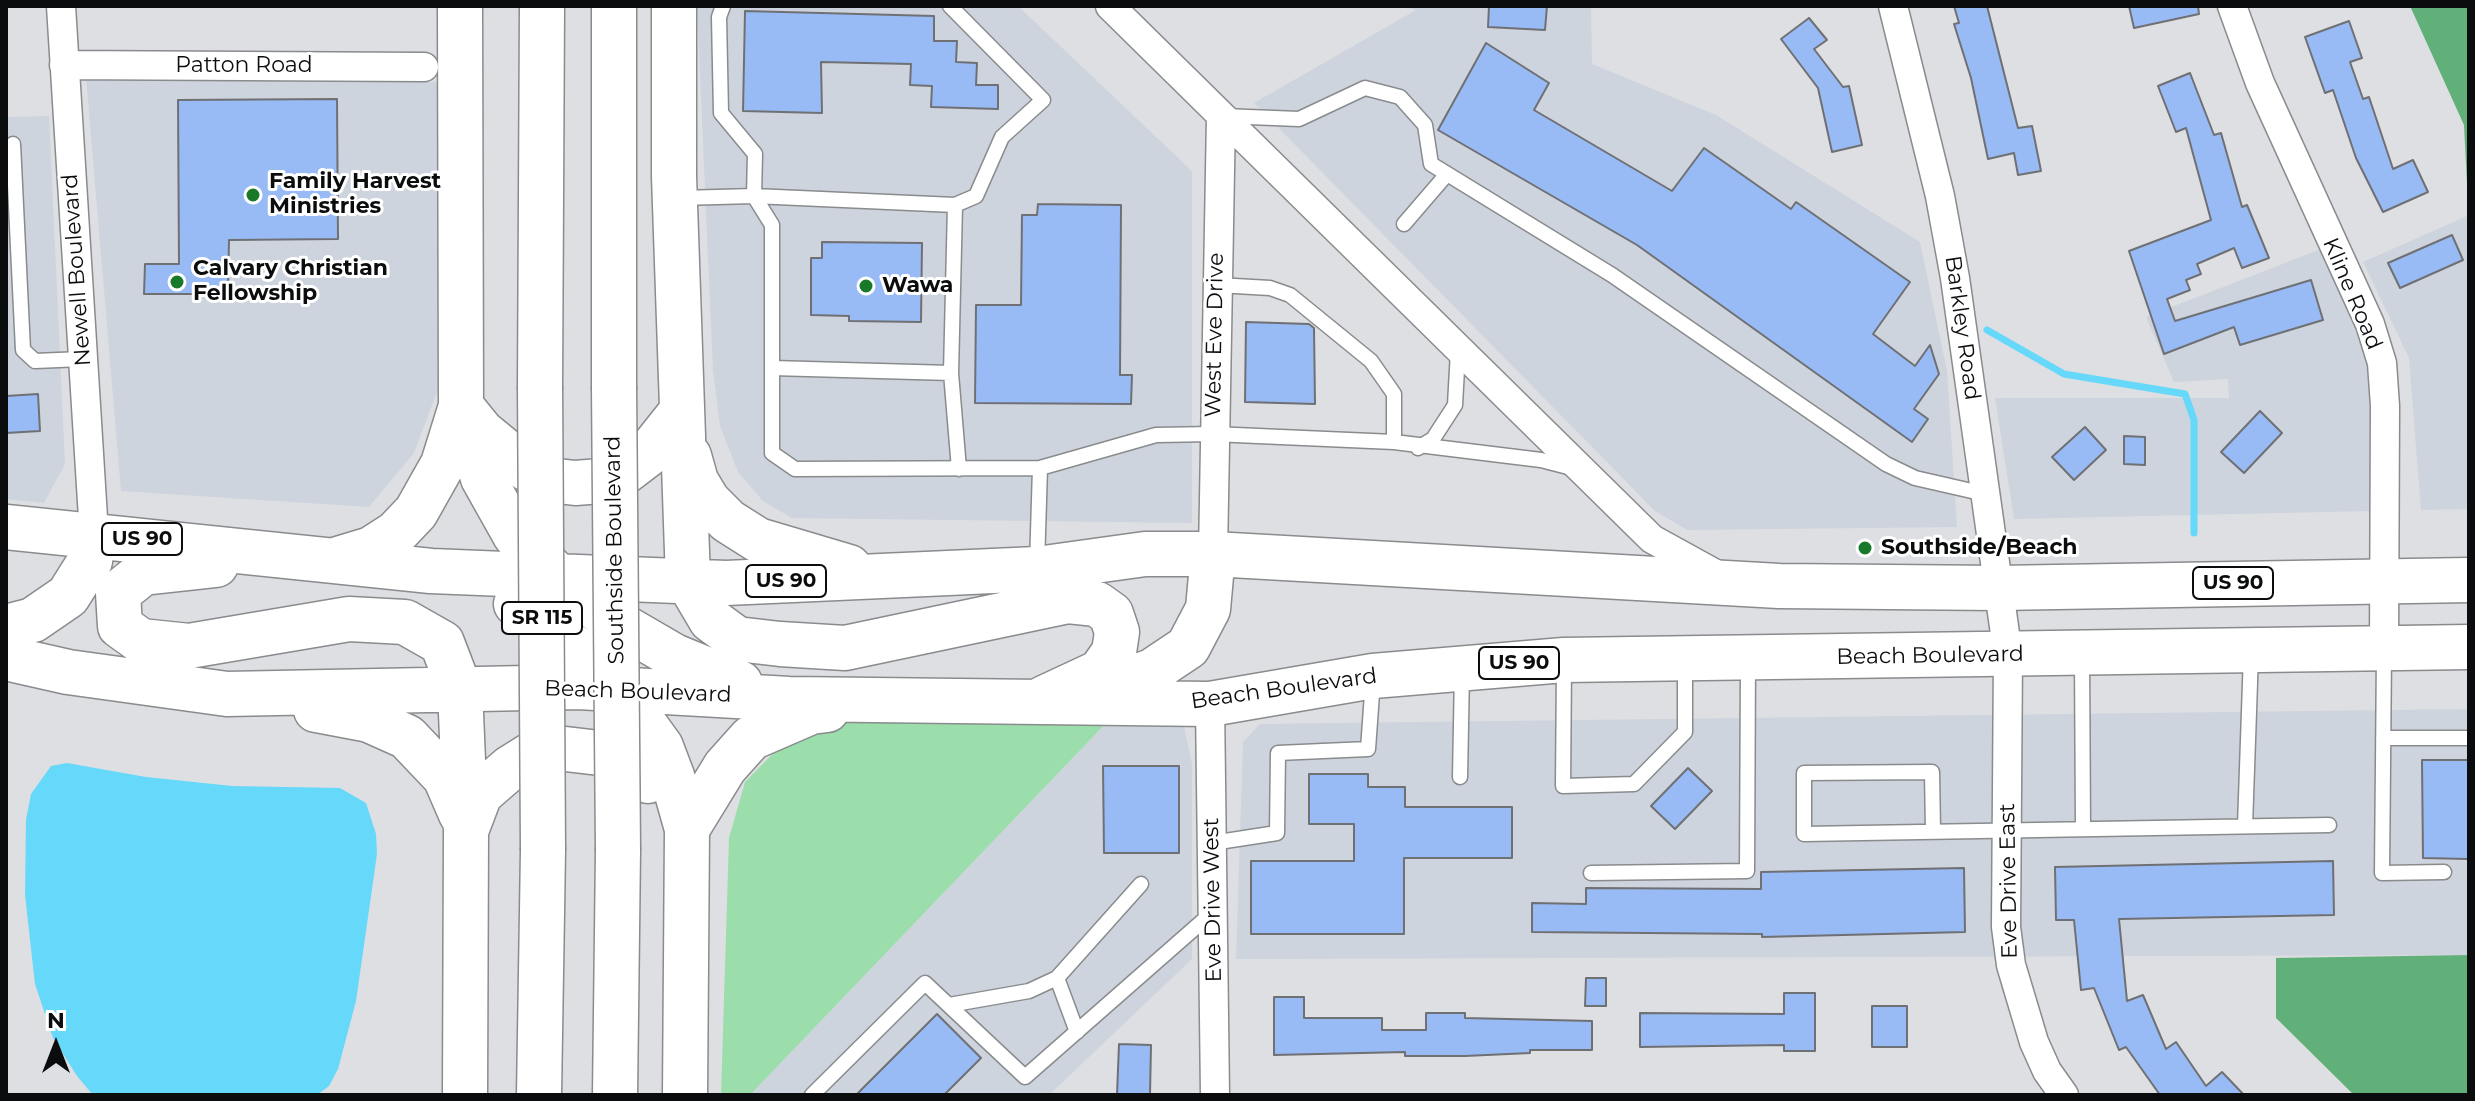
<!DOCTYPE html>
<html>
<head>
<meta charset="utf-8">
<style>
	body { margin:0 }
	#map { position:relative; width:2475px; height:1101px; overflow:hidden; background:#dddfe2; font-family:Montserrat,sans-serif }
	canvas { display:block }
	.frame { position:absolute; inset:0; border:8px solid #0b0c0d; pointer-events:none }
	.north { position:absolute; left:16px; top:1005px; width:80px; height:80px; -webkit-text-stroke:6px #fff; paint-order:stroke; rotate:0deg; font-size:22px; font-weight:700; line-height:32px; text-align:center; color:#0b0c0d }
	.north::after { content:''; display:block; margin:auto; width:28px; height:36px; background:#0b0c0d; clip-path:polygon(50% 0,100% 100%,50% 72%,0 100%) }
</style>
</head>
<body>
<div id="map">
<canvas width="2475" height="1101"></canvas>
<div class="frame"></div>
<div class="north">N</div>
</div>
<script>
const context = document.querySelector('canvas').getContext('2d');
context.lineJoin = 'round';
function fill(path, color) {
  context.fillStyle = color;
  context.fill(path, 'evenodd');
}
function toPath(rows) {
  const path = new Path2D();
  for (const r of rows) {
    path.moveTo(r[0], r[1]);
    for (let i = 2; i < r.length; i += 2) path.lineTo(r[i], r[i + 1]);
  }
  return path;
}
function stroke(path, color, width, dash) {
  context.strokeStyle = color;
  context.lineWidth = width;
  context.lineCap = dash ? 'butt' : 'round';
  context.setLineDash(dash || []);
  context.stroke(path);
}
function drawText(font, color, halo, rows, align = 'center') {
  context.font = font + ' Montserrat,sans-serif';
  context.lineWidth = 6;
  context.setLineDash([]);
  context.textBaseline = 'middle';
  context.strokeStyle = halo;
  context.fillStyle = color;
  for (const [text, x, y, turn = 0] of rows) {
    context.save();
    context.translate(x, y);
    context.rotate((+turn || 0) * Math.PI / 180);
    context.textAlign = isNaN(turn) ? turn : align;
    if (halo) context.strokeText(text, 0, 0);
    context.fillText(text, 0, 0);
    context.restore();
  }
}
fill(toPath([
	[697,6,1018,6,1192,171,1192,523,792,518,763,501,738,472,720,426,713,370],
	[1403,6,1591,6,1592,64,1716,115,1920,242,1947,371,1957,527,1687,530,1655,511,1254,103,1416,10],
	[86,77,439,82,440,384,414,453,369,507,121,491],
	[49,116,65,464,44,503,6,499,6,117],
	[2467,216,2469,509,2421,510,2409,358,2363,262],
	[2321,249,2364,340,2373,403,2371,511,2014,519,1995,398,2229,398,2228,379,2174,382,2146,317],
	[2469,709,2469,955,1236,959,1243,742,1260,724],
	[1109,720,1183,721,1192,764,1192,959,1049,1095,750,1095]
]), '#ced4dd');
fill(toPath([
	[872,717,1109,720,750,1095,721,1095,729,838,745,782,803,723]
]), '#9cddac');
fill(toPath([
	[2410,6,2469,6,2469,223,2464,125],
	[2469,955,2469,1095,2354,1095,2276,1018,2276,958]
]), '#62b079');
fill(toPath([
	[67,763,146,777,232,786,340,788,366,803,376,834,377,854,356,1001,338,1069,329,1086,317,1095,93,1095,77,1076,53,1038,35,984,25,895,26,820,31,794,51,766]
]), '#66d8fa');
stroke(toPath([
	[1987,330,2064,374,2185,394,2194,420,2194,533]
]), '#66d8fa', 7);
const building = toPath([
	[1489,6,1547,6,1545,30,1488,27,1489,6],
	[1954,6,1987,6,2018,128,2032,126,2041,171,2018,175,2014,153,1988,159,1971,78,1954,24,1959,23,1954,6],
	[2129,6,2198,6,2199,14,2134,28,2129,6],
	[745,11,934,16,934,41,957,41,956,62,977,63,976,85,998,85,998,109,931,107,932,86,910,85,911,64,821,62,822,113,743,111,745,11],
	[1809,18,1827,40,1814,49,1843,87,1849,86,1862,145,1832,152,1818,88,1781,39,1809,18],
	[2349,21,2362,58,2350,62,2363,99,2369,97,2393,169,2413,160,2428,192,2383,212,2356,158,2333,90,2325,93,2305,37,2349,21],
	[1486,43,1549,83,1534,110,1672,191,1704,148,1791,209,1796,202,1910,282,1873,334,1915,366,1930,345,1939,374,1914,409,1928,419,1912,442,1637,245,1438,130,1486,43],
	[2190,73,2214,135,2221,133,2242,207,2247,205,2269,258,2242,268,2234,248,2197,264,2201,274,2186,280,2190,290,2167,299,2175,321,2311,280,2323,320,2240,345,2234,327,2164,354,2129,251,2211,220,2186,128,2176,132,2158,86,2190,73],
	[337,99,338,239,229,240,228,294,144,294,145,264,179,264,178,100,337,99],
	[1038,204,1121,205,1120,375,1132,375,1131,404,975,403,976,305,1021,305,1022,215,1037,215,1038,204],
	[2452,235,2463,260,2400,288,2388,263,2452,235],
	[822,242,922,243,921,322,849,321,849,316,811,315,811,258,822,258,822,242],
	[1246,322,1309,324,1314,328,1315,404,1245,402,1246,322],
	[38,394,40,431,6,433,6,396,38,394],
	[2260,411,2282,433,2244,473,2221,452,2260,411],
	[2085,427,2106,450,2074,480,2052,457,2085,427],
	[2124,436,2145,437,2145,465,2124,464,2124,436],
	[2422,760,2469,760,2468,859,2423,858,2422,760],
	[1103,766,1179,766,1179,853,1104,853,1103,766],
	[1688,768,1712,791,1675,829,1651,806,1688,768],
	[1309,774,1368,774,1368,787,1405,787,1405,807,1512,807,1512,858,1404,858,1404,934,1251,934,1251,861,1354,861,1354,824,1309,824,1309,774],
	[2333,861,2334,915,2119,919,2127,1001,2143,995,2166,1049,2176,1042,2206,1086,2222,1072,2244,1095,2160,1095,2126,1047,2119,1050,2094,988,2081,990,2074,920,2056,920,2055,867,2333,861],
	[1964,868,1965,932,1762,937,1762,934,1532,932,1532,903,1586,904,1586,888,1761,889,1761,872,1964,868],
	[1586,978,1606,978,1606,1006,1585,1006,1586,978],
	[1784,993,1815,993,1815,1051,1784,1051,1784,1045,1640,1047,1640,1013,1784,1014,1784,993],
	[1274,997,1304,997,1304,1018,1382,1018,1382,1030,1426,1030,1426,1013,1465,1013,1465,1018,1592,1021,1592,1050,1530,1050,1530,1053,1465,1056,1405,1056,1405,1052,1274,1055,1274,997],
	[1872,1006,1907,1006,1907,1047,1872,1047,1872,1006],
	[937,1014,981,1058,944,1095,856,1095,937,1014],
	[1119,1044,1151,1045,1150,1095,1117,1095,1119,1044]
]);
fill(building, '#99bbf5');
stroke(building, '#6f7073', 2);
const lane = toPath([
	[723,6,719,17,721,113,755,154,754,196,772,225,772,453,795,469,1040,468,1156,435,1213,434,1394,442,1541,460,1572,468],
	[950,6,1043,100,1002,137,976,196,955,205,951,373,959,469],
	[1223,116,1299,119,1365,88,1400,97,1425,125,1431,164,1612,275,1886,464,1915,478,1985,494],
	[13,144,23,350,35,361,82,359],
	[680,198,754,196,955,205],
	[1404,224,1447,174],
	[1217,285,1270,288,1290,295,1371,361,1394,394,1394,442],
	[772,368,951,373],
	[1418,448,1433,439,1455,405,1458,351],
	[1037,565,1040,468],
	[2384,653,2382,873,2444,872],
	[2082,657,2083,829],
	[1564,664,1563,786,1634,784,1685,732,1685,663],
	[2383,738,2469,738],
	[1460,777,1462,672],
	[2245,826,2251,654],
	[1933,831,1932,772,1804,773,1804,834,2329,825],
	[1212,843,1277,833,1278,753,1368,749,1373,680],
	[1591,873,1747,871,1748,662],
	[1057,978,1077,1032],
	[949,1005,1029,991,1057,978,1141,884],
	[812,1095,925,983,1025,1077,1213,912]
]);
const street = toPath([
	[61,6,94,534],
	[1110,6,1652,539,1721,577],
	[1893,6,1940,196,1955,278,2008,655,2006,927,2011,965,2034,1042,2047,1071,2064,1095],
	[2232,6,2260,83,2370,324,2382,363,2385,406,2384,648],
	[64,65,424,67],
	[1213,554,1221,116],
	[1210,704,1215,1095]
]);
const highway = toPath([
	[460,6,461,406,483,478,515,535,559,577,607,617,674,656,740,683],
	[674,6,674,176,688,581,711,620,737,639,780,644,845,648,1068,601,1097,604,1111,614,1117,632,1114,652,1100,672,1044,698],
	[540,386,542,6],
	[614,386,614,6],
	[465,411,482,432,527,469,549,480,575,483,601,481,626,471,647,455,682,411],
	[689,456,696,481,708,501,728,521,758,540,849,567],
	[6,527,431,571,726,583,1037,569,1145,554,1213,554,1779,586,1998,588,2469,580],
	[338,559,371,549,396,533,416,512,443,464,461,406],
	[216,565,143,573,118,593,120,626,141,641,189,646,349,619,405,622,442,643,460,690,466,831,465,1095],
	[516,604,578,650,619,689,661,747,672,776,687,829,685,1095],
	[6,627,33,620,68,596,90,561,94,534],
	[6,658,68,672,227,694,578,687,789,699,1210,704,1373,676,1564,660,2469,647],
	[1091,693,1152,671,1188,647,1208,609,1213,554],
	[316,710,369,720,407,737,445,777,461,814],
	[687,829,725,767,751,738,811,712,827,710],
	[466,831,480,794,510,768,534,753,557,748,608,754,648,781],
	[539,1095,543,850],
	[615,1095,618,850]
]);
stroke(lane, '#898b8d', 17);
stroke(street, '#898b8d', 31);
stroke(highway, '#898b8d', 47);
stroke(lane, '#fff', 14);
stroke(street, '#fff', 28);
stroke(highway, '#fff', 44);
const highwayBridge = toPath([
	[540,386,543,850],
	[614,386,618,850]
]);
stroke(highwayBridge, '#898b8d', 47, []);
stroke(highwayBridge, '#fff', 44);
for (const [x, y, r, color] of [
	[253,195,8,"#19792b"],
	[177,282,8,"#19792b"],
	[866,286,8,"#19792b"],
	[1865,548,8,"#19792b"]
]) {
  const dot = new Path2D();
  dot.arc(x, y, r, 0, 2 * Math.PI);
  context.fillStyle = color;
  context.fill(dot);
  stroke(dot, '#fff', 3);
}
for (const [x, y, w] of [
	[142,539,80],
	[786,581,80],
	[2233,583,80],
	[542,618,80],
	[1519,663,80]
]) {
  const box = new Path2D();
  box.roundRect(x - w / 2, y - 16, w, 32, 6);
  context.fillStyle = '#fff';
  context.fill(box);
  stroke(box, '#0b0c0d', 2);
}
drawText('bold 20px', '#0b0c0d', null, [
	["US 90",142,539],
	["US 90",786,581],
	["US 90",2233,583],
	["SR 115",542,618],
	["US 90",1519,663]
]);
drawText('22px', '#0b0c0d', '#fff', [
	["Patton Road",244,66],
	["Newell Boulevard",77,270,-94],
	["Kline Road",2352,294,67],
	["Barkley Road",1962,328,82],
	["West Eve Drive",1215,335,-89],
	["Southside Boulevard",615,550,-91],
	["Beach Boulevard",1930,656,-1],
	["Beach Boulevard",1284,689,-8],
	["Beach Boulevard",638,692,2],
	["Eve Drive East",2009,881,-91],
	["Eve Drive West",1213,900,-91]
]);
drawText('bold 22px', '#0b0c0d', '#fff', [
	["Family Harvest",269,182],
	["Ministries",269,207],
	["Calvary Christian",193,269],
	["Fellowship",193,294],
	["Wawa",882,286],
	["Southside/Beach",1881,548]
], 'left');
</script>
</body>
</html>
